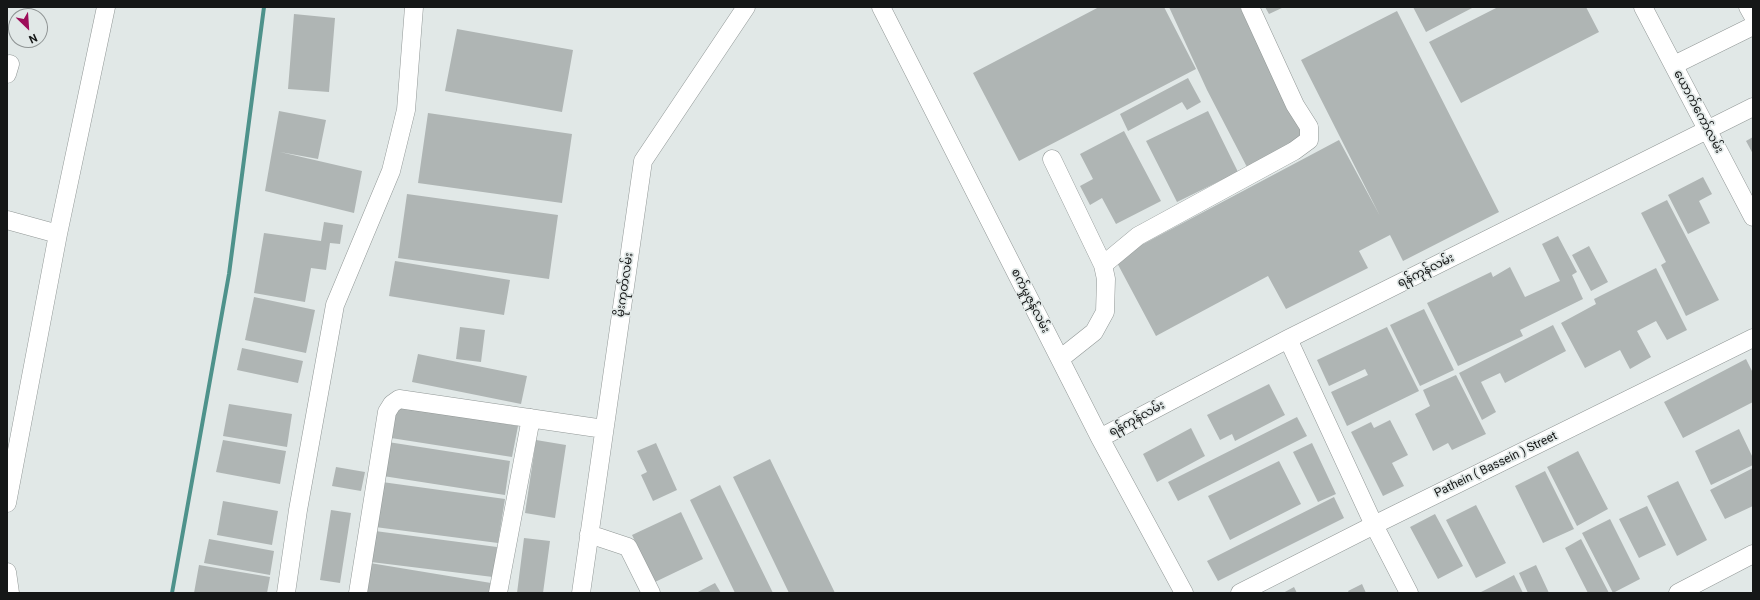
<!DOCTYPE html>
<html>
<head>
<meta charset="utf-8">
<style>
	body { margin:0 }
	#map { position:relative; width:1760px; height:600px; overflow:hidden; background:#e1e8e7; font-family:Roboto,sans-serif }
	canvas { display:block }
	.frame { position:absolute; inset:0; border:8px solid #151717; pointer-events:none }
	.north { position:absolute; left:8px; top:8px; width:40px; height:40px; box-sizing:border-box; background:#e1e8e7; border:1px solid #8f9494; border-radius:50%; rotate:155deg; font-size:11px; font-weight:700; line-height:16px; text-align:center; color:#151717 }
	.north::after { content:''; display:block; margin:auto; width:14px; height:18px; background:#9d0e5a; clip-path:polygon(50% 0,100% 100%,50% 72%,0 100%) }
</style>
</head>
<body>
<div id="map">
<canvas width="1760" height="600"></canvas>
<div class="frame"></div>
<div class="north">N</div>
</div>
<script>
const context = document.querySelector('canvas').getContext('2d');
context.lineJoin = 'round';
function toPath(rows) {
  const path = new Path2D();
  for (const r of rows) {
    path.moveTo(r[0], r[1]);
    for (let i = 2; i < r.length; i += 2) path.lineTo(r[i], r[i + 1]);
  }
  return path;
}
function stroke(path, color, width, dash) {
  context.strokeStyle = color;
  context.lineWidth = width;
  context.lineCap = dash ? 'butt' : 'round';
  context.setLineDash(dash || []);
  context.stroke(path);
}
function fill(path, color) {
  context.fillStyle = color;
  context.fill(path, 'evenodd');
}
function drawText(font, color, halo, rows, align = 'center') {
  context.font = font + ' Roboto,"Noto Sans Myanmar",sans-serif';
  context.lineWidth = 3.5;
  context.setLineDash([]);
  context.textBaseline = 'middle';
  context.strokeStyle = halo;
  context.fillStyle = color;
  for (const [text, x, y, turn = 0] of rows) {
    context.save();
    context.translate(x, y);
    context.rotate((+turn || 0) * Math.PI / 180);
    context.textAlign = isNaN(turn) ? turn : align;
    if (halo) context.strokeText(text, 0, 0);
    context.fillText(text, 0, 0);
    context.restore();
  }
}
stroke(toPath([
	[172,593,229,274,264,7]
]), '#4e928b', 4);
fill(toPath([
	[1099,7,1164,7,1196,69,1019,161,973,73],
	[1169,7,1240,7,1264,58,1305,137,1248,169,1207,90],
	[1265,7,1284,7,1269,14],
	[1413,7,1474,7,1426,32],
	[1498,7,1586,7,1599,32,1461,103,1429,42],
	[1397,11,1499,212,1403,261,1390,235,1359,251,1368,268,1286,309,1268,276,1156,336,1115,259,1339,140,1380,216,1301,60],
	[294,14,335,18,329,92,288,89],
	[457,29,573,50,562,112,445,91],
	[1188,78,1201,102,1187,110,1182,102,1128,131,1120,114],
	[279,111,326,120,318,159,280,152,362,171,354,213,265,191],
	[1208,111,1238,172,1177,202,1146,141],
	[428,113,572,134,562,203,418,183],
	[1124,131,1161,201,1116,224,1102,198,1090,205,1080,186,1093,179,1080,154],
	[1753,137,1753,154,1746,141],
	[1703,177,1712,194,1699,201,1710,223,1688,234,1668,195],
	[407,194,558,215,549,279,398,258],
	[1667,200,1719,300,1686,316,1661,265,1666,262,1641,213],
	[324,222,343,225,340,244,330,243,326,270,311,268,305,302,254,293,264,233,321,241],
	[1558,236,1577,272,1572,275,1583,299,1520,330,1523,336,1458,366,1427,303,1491,272,1493,277,1510,267,1525,297,1560,281,1542,244],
	[1589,246,1608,282,1591,291,1572,255],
	[395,261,510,280,504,315,389,296],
	[1656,268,1687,330,1667,340,1656,321,1637,331,1651,357,1630,369,1620,350,1585,368,1561,323,1596,304,1594,299],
	[254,297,315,310,306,353,245,340],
	[1424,309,1454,370,1420,386,1390,325],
	[1553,325,1566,351,1505,383,1500,373,1481,382,1496,412,1482,420,1459,373],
	[460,327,485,330,481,362,456,359],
	[1387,327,1419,391,1347,426,1331,392,1368,375,1365,369,1329,386,1317,360],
	[242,348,303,361,298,383,237,370],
	[418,354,527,376,521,404,412,382],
	[1746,359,1753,373,1753,402,1683,438,1664,402],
	[1456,375,1486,434,1452,450,1448,443,1433,451,1415,414,1430,406,1423,390],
	[1269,384,1285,415,1235,441,1232,434,1220,440,1207,415],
	[229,404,292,414,287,447,223,436],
	[397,406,518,426,512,457,391,438],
	[1297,417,1307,436,1178,501,1168,482],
	[1390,420,1408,455,1392,463,1404,486,1383,496,1351,432,1371,422,1374,428],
	[1191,428,1205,456,1157,482,1143,454],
	[1739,429,1753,458,1753,465,1711,485,1695,451],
	[223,440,286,451,280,484,216,472],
	[536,440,566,445,555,518,525,513],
	[388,442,510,461,505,495,383,476],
	[656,443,677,490,653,501,641,475,647,472,637,451],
	[1312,443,1336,494,1318,502,1293,452],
	[1578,451,1608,509,1577,526,1547,467],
	[770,459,835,593,789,593,733,477],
	[1279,461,1301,504,1230,540,1208,496],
	[336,467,365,472,361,491,332,486],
	[1753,468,1753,506,1725,519,1710,490],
	[1545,471,1574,529,1543,543,1515,486],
	[1678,481,1707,540,1677,556,1647,496],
	[382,482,505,499,498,543,375,527],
	[720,485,773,593,735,593,690,500],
	[1334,497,1344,518,1218,581,1207,561],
	[223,501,278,511,272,545,217,535],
	[1476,505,1506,563,1476,578,1446,520],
	[1647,506,1666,545,1639,558,1619,519],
	[331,510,351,513,340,583,320,580],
	[681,512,703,559,655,582,632,535],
	[1435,514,1463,566,1438,579,1410,527],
	[1610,519,1640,579,1613,593,1582,533],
	[375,531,497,547,493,577,371,562],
	[524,538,550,541,543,593,517,593],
	[209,539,274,551,270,575,204,563],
	[1581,539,1609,593,1588,593,1565,548],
	[370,563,491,583,489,593,365,593],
	[199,565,270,577,267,593,194,593],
	[1536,565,1549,593,1528,593,1519,573],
	[1514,575,1523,593,1479,593,1495,585],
	[715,583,721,593,696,593],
	[1362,584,1366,593,1349,593,1348,591],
	[1294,587,1297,593,1283,593]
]), '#afb5b4');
const minor = toPath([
	[881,7,1100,438,1184,593],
	[1643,7,1753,217],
	[1748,7,1753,16],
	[1674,65,1753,26],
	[7,74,10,64],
	[1052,159,1103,265,1106,279,1105,312,1094,332,1060,359],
	[7,220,58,234],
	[1103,265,1138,236,1294,151,1309,140,1309,127,1295,105,1250,7],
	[1288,339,1374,525,1409,593],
	[1100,438,1288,339,1753,107],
	[7,503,58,234,106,7],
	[589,534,628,547,651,593],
	[7,572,10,593],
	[286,593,298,510,335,305,391,171,406,110,414,7],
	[358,593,387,412,392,404,399,399,604,429],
	[498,593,531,418],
	[581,593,643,161,746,7],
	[1240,593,1374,525,1753,338],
	[1678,593,1753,554]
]);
stroke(minor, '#919796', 19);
stroke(minor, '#fff', 18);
drawText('12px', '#151717', '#e1e8e7', [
	["ယောက်ကော်လမ်း",1698,112,62],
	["ရန်ကုန်လမ်း",1426,271,-26],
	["မိုးကုတ်လမ်း",625,285,-82],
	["စက်မှုဇုန်လမ်း",1030,301,63],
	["ရန်ကုန်လမ်း",1137,419,-28],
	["Pathein ( Bassein ) Street",1496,465,-26]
]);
</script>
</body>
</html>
